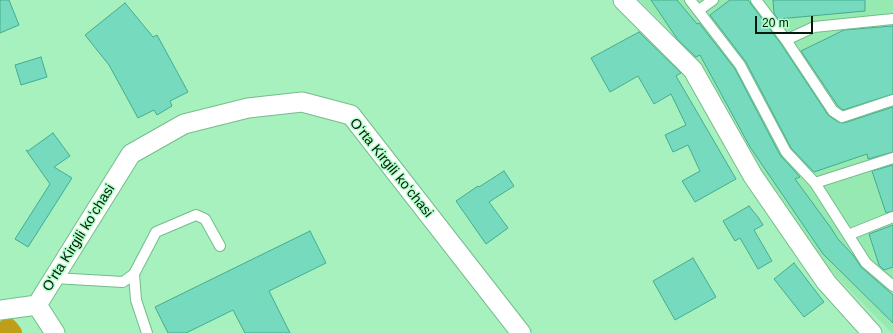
<!DOCTYPE html>
<html>
<head>
<meta charset="utf-8">
<style>
	body { margin:0 }
	#map { position:relative; width:893px; height:333px; overflow:hidden; background:#a6f1bd; font-family:Arial,sans-serif }
	canvas { display:block }
	.scale { position:absolute; left:755px; top:16px; width:58px; height:18px; box-sizing:border-box; border:2px solid #001b09; border-top:0; padding-left:5px; font-size:12px; line-height:14px; white-space:nowrap; color:#001b09; -webkit-text-stroke:3px #b3ffc9; paint-order:stroke }
</style>
</head>
<body>
<div id="map">
<canvas width="893" height="333"></canvas>
<div class="scale">20 m</div>
</div>
<script>
const context = document.querySelector('canvas').getContext('2d');
context.lineJoin = 'round';
function fill(path, color) {
  context.fillStyle = color;
  context.fill(path, 'evenodd');
}
function toPath(rows) {
  const path = new Path2D();
  for (const r of rows) {
    path.moveTo(r[0], r[1]);
    for (let i = 2; i < r.length; i += 2) path.lineTo(r[i], r[i + 1]);
  }
  return path;
}
function stroke(path, color, width, dash) {
  context.strokeStyle = color;
  context.lineWidth = width;
  context.lineCap = dash ? 'butt' : 'round';
  context.setLineDash(dash || []);
  context.stroke(path);
}
function drawText(font, color, halo, rows, align = 'center') {
  context.font = font + ' Arial,sans-serif';
  context.lineWidth = 3;
  context.setLineDash([]);
  context.textBaseline = 'middle';
  context.strokeStyle = halo;
  context.fillStyle = color;
  for (const [text, x, y, turn = 0] of rows) {
    context.save();
    context.translate(x, y);
    context.rotate((+turn || 0) * Math.PI / 180);
    context.textAlign = isNaN(turn) ? turn : align;
    if (halo) context.strokeText(text, 0, 0);
    context.fillText(text, 0, 0);
    context.restore();
  }
}
fill(toPath([
	[639,0,893,0,893,333,892,333,828,268,763,173,734,119,707,75,670,31]
]), '#96e9b0');
stroke(toPath([
	[8,328,12,333]
]), '#bf9e19', 20);
const building = toPath([
	[0,0,9,0,19,25,0,33,0,0],
	[651,0,677,0,697,24,699,23,735,69,780,155,800,177,795,179,831,228,838,239,853,255,861,267,893,295,893,323,823,254,750,147,700,55,696,57,678,40,651,0],
	[730,0,748,0,781,44,828,115,838,122,844,123,893,107,893,152,868,159,867,154,814,172,791,148,746,62,710,15,730,0],
	[773,0,865,0,865,11,778,19,774,13,773,0],
	[125,3,153,37,157,35,188,92,170,101,172,106,157,115,154,110,138,118,109,65,85,35,125,3],
	[893,26,893,94,843,110,838,106,801,51,844,30,893,26],
	[639,32,681,73,676,76,736,179,695,202,682,181,700,171,688,145,673,152,665,135,686,125,671,94,654,104,638,76,610,92,591,58,639,32],
	[41,57,47,77,21,85,15,65,41,57],
	[53,133,70,156,54,167,72,178,28,247,15,239,50,184,26,150,28,151,53,133],
	[893,165,893,211,886,213,872,171,893,165],
	[504,171,514,186,489,202,508,228,486,244,456,201,478,186,479,187,504,171],
	[749,206,758,217,763,225,754,230,772,261,758,269,740,238,735,241,723,221,749,206],
	[893,225,893,267,884,270,879,265,869,234,893,225],
	[310,231,326,263,269,291,290,333,245,333,233,310,186,333,168,333,155,307,310,231],
	[693,258,716,297,675,320,653,281,693,258],
	[794,263,824,302,804,317,774,279,794,263]
]);
fill(building, '#76dbbe');
stroke(building, '#44ab90', 1);
const lane = toPath([
	[690,0,740,65,786,152,815,183,866,263,893,286],
	[756,0,786,40],
	[699,10,713,0],
	[893,19,814,27,786,40,833,111,842,117,893,100],
	[815,183,893,158],
	[848,235,893,217],
	[134,274,136,300,147,333],
	[54,278,123,282,134,274,156,232,196,215,205,219,220,246]
]);
const street = toPath([
	[623,0,693,70,753,176,826,282,872,333],
	[37,305,131,154,184,124,248,108,302,102,351,115,521,333],
	[0,310,37,305,55,333]
]);
stroke(lane, '#74bd8b', 12);
stroke(street, '#74bd8b', 21);
stroke(lane, '#fff', 10);
stroke(street, '#fff', 19);
drawText('14px', '#001b09', '#b3ffc9', [
	["Oʻrta Kirgili koʻchasi",391,168,51],
	["Oʻrta Kirgili koʻchasi",79,238,-58]
]);
</script>
</body>
</html>
